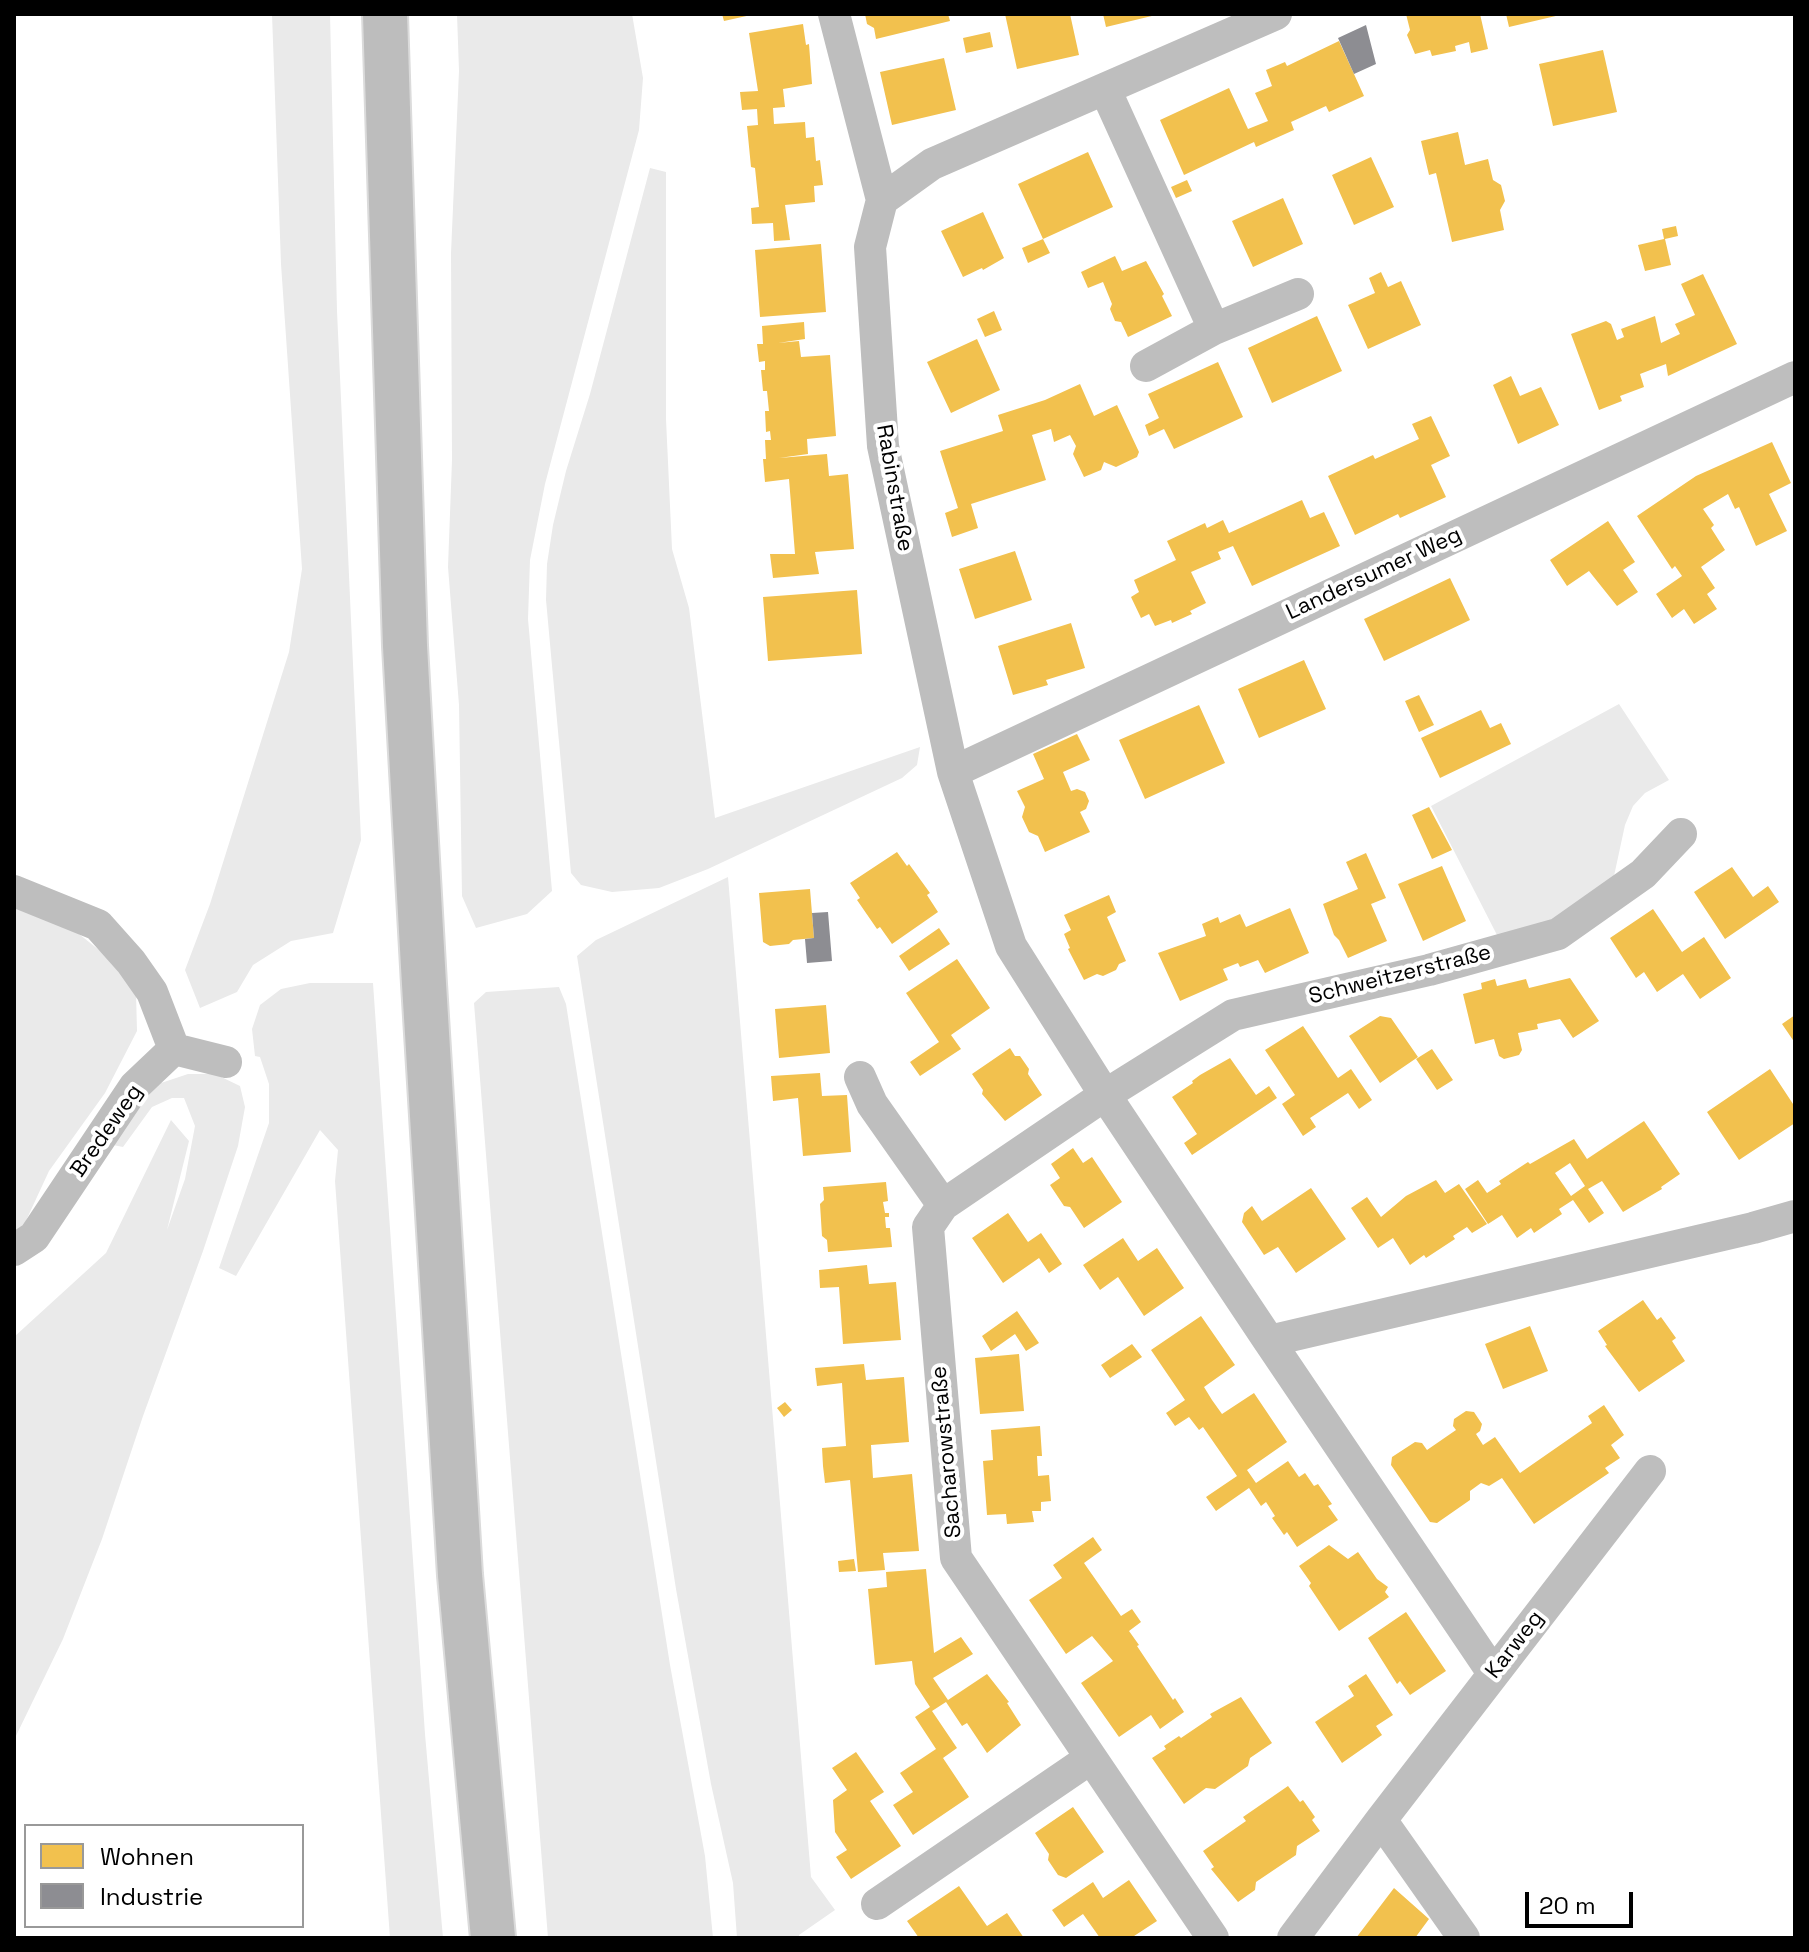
<!DOCTYPE html>
<html>
<head>
<meta charset="utf-8">
<style>
	body { margin:0 }
	#map { position:relative; width:1809px; height:1952px; overflow:hidden; background:#fff; font-family:"Space Grotesk",sans-serif }
	canvas { display:block }
	.frame { position:absolute; inset:0; border:16px solid #000; pointer-events:none }
	.legend { position:absolute; left:24px; top:1824px; width:280px; height:104px; box-sizing:border-box; background:#fff; border:2px solid #999; margin:0; padding:10px 14px; list-style:none; font-size:24px; color:#000 }
	.legend li { display:flex; align-items:center; gap:16px; height:40px }
	.legend b { width:40px; border:2px solid #999 }
	.scale { position:absolute; left:1525px; top:1892px; width:108px; height:36px; box-sizing:border-box; border:4px solid #000; border-top:0; padding-left:10px; font-size:24px; line-height:28px; white-space:nowrap; color:#000; -webkit-text-stroke:6px #fff; paint-order:stroke }
</style>
</head>
<body>
<div id="map">
<canvas width="1809" height="1952"></canvas>
<div class="frame"></div>
<ul class="legend">
<li><b style="height:22px;background:#f2c14e"></b>Wohnen</li>
<li><b style="height:22px;background:#8d8d92"></b>Industrie</li>
</ul>
<div class="scale">20 m</div>
</div>
<script>
const context = document.querySelector('canvas').getContext('2d');
context.lineJoin = 'round';
function fill(path, color) {
  context.fillStyle = color;
  context.fill(path, 'evenodd');
}
function toPath(rows) {
  const path = new Path2D();
  for (const r of rows) {
    path.moveTo(r[0], r[1]);
    for (let i = 2; i < r.length; i += 2) path.lineTo(r[i], r[i + 1]);
  }
  return path;
}
function stroke(path, color, width, dash) {
  context.strokeStyle = color;
  context.lineWidth = width;
  context.lineCap = dash ? 'butt' : 'round';
  context.setLineDash(dash || []);
  context.stroke(path);
}
function drawText(font, color, halo, rows, align = 'center') {
  context.font = font + ' "Space Grotesk",sans-serif';
  context.lineWidth = 8;
  context.setLineDash([]);
  context.textBaseline = 'middle';
  context.strokeStyle = halo;
  context.fillStyle = color;
  for (const [text, x, y, turn = 0] of rows) {
    context.save();
    context.translate(x, y);
    context.rotate((+turn || 0) * Math.PI / 180);
    context.textAlign = isNaN(turn) ? turn : align;
    if (halo) context.strokeText(text, 0, 0);
    context.fillText(text, 0, 0);
    context.restore();
  }
}
fill(toPath([
	[272,14,330,14,337,311,361,840,333,933,291,941,253,965,237,992,200,1008,185,970,210,904,289,652,302,569,281,264],
	[457,14,632,14,643,78,639,130,545,484,530,560,528,619,552,891,527,914,476,928,462,896,459,705,448,567,452,460,451,253,459,71],
	[650,168,666,172,666,419,672,549,689,608,715,818,920,747,917,765,902,778,708,869,659,888,612,892,581,885,571,873,546,600,547,564,553,525,566,471,590,394],
	[1619,704,1669,780,1645,793,1633,806,1625,825,1614,876,1547,923,1497,935,1431,806],
	[728,877,811,1877,835,1910,799,1935,799,1938,737,1938,733,1883,711,1784,676,1589,577,956,596,940],
	[14,901,69,926,109,958,136,993,137,1031,105,1093,49,1171,24,1225,14,1231],
	[310,983,373,983,425,1734,443,1938,390,1938,335,1181,338,1150,320,1130,236,1276,219,1268,269,1123,269,1084,260,1057,255,1056,252,1029,260,1005,281,989],
	[559,987,566,1004,670,1665,705,1856,713,1938,548,1938,474,1003,486,992],
	[188,1074,215,1074,240,1086,245,1107,238,1146,203,1251,143,1416,102,1539,63,1639,14,1740,14,1337,106,1253,171,1120,189,1141,167,1230,185,1179,195,1126,184,1098,172,1098,152,1107,123,1147,113,1145,152,1086]
]), '#eaeaea');
fill(toPath([
	[722,14,751,14,751,15,724,21],
	[865,14,948,14,950,21,876,39,874,28,867,24],
	[1005,14,1070,14,1079,55,1017,69],
	[1103,14,1156,14,1156,15,1106,27],
	[1406,14,1480,14,1488,49,1471,53,1469,42,1455,46,1456,51,1432,56,1430,50,1415,54,1407,35,1410,30],
	[1506,14,1560,14,1560,15,1509,27],
	[803,24,806,45,809,44,812,84,783,89,785,107,773,108,774,124,805,122,806,138,814,137,816,161,820,160,823,185,814,186,815,202,785,205,790,240,774,241,773,223,752,224,751,208,759,207,755,168,751,167,747,126,758,125,757,109,742,110,740,92,758,91,749,33],
	[990,32,993,47,966,53,963,38],
	[1339,41,1364,96,1329,112,1326,106,1291,122,1294,130,1256,147,1254,142,1184,175,1160,120,1229,88,1248,129,1268,121,1255,93,1272,86,1266,70,1285,62,1287,66],
	[1603,50,1617,112,1553,126,1539,64],
	[944,58,956,110,892,125,880,72],
	[1458,132,1465,165,1488,159,1493,180,1501,185,1505,201,1500,210,1504,230,1452,242,1436,173,1429,175,1421,141],
	[1088,152,1113,207,1043,239,1018,184],
	[1371,157,1394,207,1354,225,1332,175],
	[1187,180,1192,191,1176,198,1171,187],
	[1283,198,1303,244,1253,267,1232,221],
	[983,212,1004,258,983,270,982,268,963,277,941,231],
	[1676,226,1678,236,1665,239,1671,265,1645,271,1638,245,1664,239,1662,229],
	[1043,239,1050,253,1028,263,1022,248],
	[821,244,826,312,760,317,755,250],
	[1115,256,1122,271,1146,261,1164,294,1162,296,1172,316,1128,337,1121,322,1115,321,1110,309,1112,304,1103,282,1088,288,1081,272],
	[1381,272,1388,287,1401,281,1421,325,1368,349,1348,305,1375,293,1369,278],
	[1703,274,1737,344,1668,376,1666,364,1640,374,1644,387,1620,396,1622,401,1599,410,1571,334,1606,321,1611,324,1617,340,1624,337,1621,329,1655,316,1661,343,1680,334,1675,324,1695,315,1681,284],
	[994,311,1002,330,985,337,977,319],
	[1317,316,1342,371,1272,403,1248,348],
	[804,322,805,339,778,343,799,341,801,357,830,355,836,436,807,439,808,454,779,458,827,454,829,476,848,474,854,549,815,552,819,574,773,578,770,554,795,554,789,479,765,482,763,459,766,459,765,440,771,440,770,431,766,432,765,411,769,411,767,391,763,391,761,370,765,370,765,361,759,362,757,344,763,344,762,326],
	[977,339,1000,390,951,413,927,362],
	[1218,362,1243,417,1174,449,1164,429,1149,436,1145,425,1159,418,1148,394],
	[1511,376,1520,396,1541,387,1559,425,1518,444,1493,385],
	[1080,384,1094,416,1117,405,1139,452,1137,457,1116,467,1104,462,1101,470,1084,477,1073,454,1076,446,1070,435,1054,442,1051,429,1032,435,1046,480,971,504,978,528,952,537,945,513,958,508,940,451,1003,431,998,415,1045,400],
	[1431,416,1450,456,1431,465,1446,497,1400,518,1398,514,1355,535,1328,476,1373,455,1375,459,1419,439,1412,424],
	[1772,442,1791,483,1769,494,1787,531,1756,546,1739,507,1735,509,1728,494,1703,509,1714,525,1711,528,1725,550,1701,567,1715,588,1707,594,1717,609,1694,624,1684,609,1672,618,1656,594,1682,576,1675,566,1672,569,1637,516,1696,476],
	[1302,500,1310,518,1324,512,1340,546,1252,586,1233,546,1218,552,1221,559,1191,572,1206,603,1190,611,1192,614,1172,623,1171,620,1155,626,1149,614,1141,618,1131,597,1139,592,1134,580,1176,560,1167,541,1205,523,1207,528,1223,520,1229,533],
	[1608,521,1635,562,1623,570,1638,592,1617,606,1589,571,1567,586,1550,560],
	[1015,551,1032,600,975,619,959,569],
	[1450,578,1470,620,1384,661,1364,619],
	[857,590,862,654,768,661,763,597],
	[1071,623,1085,668,1046,680,1048,685,1013,695,998,646],
	[1304,660,1326,709,1259,738,1238,689],
	[1419,695,1434,725,1419,732,1405,701],
	[1199,705,1225,763,1145,799,1119,740],
	[1481,710,1490,728,1501,723,1511,744,1440,778,1421,738],
	[1077,734,1090,760,1063,772,1071,791,1077,789,1085,792,1089,801,1086,809,1080,812,1090,832,1045,852,1038,836,1029,832,1022,817,1025,807,1017,791,1044,779,1033,754],
	[1429,807,1452,850,1432,859,1412,815],
	[897,852,907,866,909,864,930,893,927,895,938,912,892,944,880,927,877,929,857,900,860,898,850,883],
	[1366,853,1386,898,1371,904,1387,941,1348,958,1339,940,1334,935,1323,904,1358,889,1346,862],
	[1442,866,1466,921,1423,941,1398,884],
	[1732,867,1753,897,1768,886,1779,902,1725,939,1694,892],
	[810,889,814,938,793,940,789,944,770,946,763,942,759,893],
	[1109,895,1116,912,1107,917,1126,961,1119,964,1116,970,1103,976,1097,974,1084,980,1068,949,1070,948,1064,934,1071,930,1064,915],
	[1290,908,1309,953,1265,973,1258,960,1240,967,1238,963,1223,969,1228,980,1180,1001,1158,953,1206,936,1202,924,1218,917,1220,923,1240,914,1246,927],
	[1653,909,1682,952,1704,937,1731,978,1700,999,1683,974,1657,992,1644,972,1636,978,1610,938],
	[939,928,950,944,909,971,899,956],
	[957,959,990,1008,951,1035,961,1049,920,1076,910,1062,939,1042,906,993],
	[1570,978,1599,1021,1573,1038,1560,1019,1537,1024,1538,1029,1518,1033,1522,1050,1519,1055,1504,1059,1499,1056,1494,1039,1475,1044,1463,994,1482,989,1481,983,1495,979,1497,986,1526,979,1529,988],
	[826,1005,830,1053,779,1058,775,1009],
	[1795,1015,1795,1043,1782,1024],
	[1380,1016,1391,1018,1418,1057,1380,1083,1349,1036],
	[1303,1026,1338,1078,1351,1069,1372,1100,1359,1109,1348,1093,1310,1118,1316,1127,1303,1136,1282,1104,1295,1095,1265,1050],
	[1010,1048,1015,1056,1020,1056,1029,1069,1028,1074,1042,1095,1005,1121,982,1094,983,1090,972,1074],
	[1432,1049,1453,1080,1437,1090,1416,1059],
	[1230,1058,1256,1095,1269,1086,1277,1098,1192,1155,1184,1143,1197,1134,1172,1097,1193,1083,1192,1081,1200,1075],
	[1770,1069,1795,1107,1795,1123,1739,1160,1707,1112],
	[820,1073,822,1096,847,1095,851,1152,803,1156,798,1098,773,1101,771,1076],
	[1644,1121,1680,1174,1661,1187,1662,1189,1623,1212,1602,1181,1588,1189,1604,1213,1589,1223,1573,1200,1559,1209,1562,1214,1534,1233,1531,1228,1517,1238,1502,1215,1488,1224,1465,1189,1478,1180,1487,1193,1501,1184,1499,1181,1528,1162,1530,1164,1574,1139,1587,1159],
	[1570,1163,1585,1186,1571,1196,1555,1173],
	[1073,1148,1083,1163,1092,1157,1122,1202,1084,1228,1070,1207,1064,1206,1050,1185,1060,1178,1051,1164],
	[1436,1180,1445,1193,1459,1184,1487,1224,1472,1233,1467,1227,1453,1236,1455,1239,1426,1258,1424,1255,1410,1265,1393,1238,1378,1248,1351,1208,1367,1197,1381,1217,1406,1196],
	[886,1182,888,1201,883,1202,885,1213,889,1213,889,1217,885,1217,886,1228,890,1228,892,1247,828,1252,827,1240,822,1236,820,1204,824,1200,823,1187],
	[1311,1188,1346,1239,1296,1273,1278,1247,1264,1255,1242,1222,1244,1213,1252,1206,1262,1221],
	[1008,1213,1028,1242,1041,1233,1062,1264,1049,1273,1039,1258,1003,1283,972,1238],
	[1123,1238,1138,1261,1157,1248,1184,1288,1144,1316,1118,1277,1100,1290,1083,1265],
	[867,1265,869,1284,896,1282,901,1340,843,1344,839,1287,820,1288,819,1270],
	[1643,1300,1657,1320,1661,1317,1676,1338,1672,1341,1685,1361,1639,1392,1605,1346,1607,1345,1598,1331],
	[1017,1311,1039,1343,1026,1351,1015,1334,991,1351,982,1336],
	[1201,1316,1235,1365,1204,1387,1212,1400,1222,1414,1254,1393,1287,1442,1247,1470,1256,1483,1288,1461,1299,1477,1305,1473,1314,1486,1318,1484,1332,1504,1328,1506,1338,1520,1297,1547,1287,1532,1284,1535,1272,1518,1275,1516,1266,1502,1261,1506,1249,1488,1216,1511,1206,1497,1237,1476,1203,1427,1199,1430,1189,1417,1175,1426,1166,1413,1185,1400,1151,1350],
	[1530,1326,1548,1371,1503,1389,1485,1344],
	[1132,1344,1142,1357,1110,1378,1101,1365],
	[1019,1354,1024,1411,980,1414,975,1358],
	[864,1364,866,1380,904,1377,909,1442,871,1445,873,1478,912,1474,919,1551,883,1553,885,1570,858,1572,850,1480,825,1483,823,1466,822,1448,846,1446,842,1383,817,1386,815,1368],
	[785,1402,792,1410,784,1417,777,1408],
	[1604,1405,1624,1435,1611,1445,1620,1458,1605,1468,1609,1473,1534,1524,1502,1478,1489,1486,1481,1483,1470,1491,1470,1500,1437,1523,1430,1522,1391,1465,1392,1457,1415,1442,1422,1443,1427,1450,1456,1430,1453,1426,1454,1419,1466,1411,1474,1412,1482,1424,1480,1431,1476,1434,1483,1445,1495,1437,1520,1473,1592,1423,1588,1416],
	[1040,1426,1042,1456,1037,1456,1038,1476,1049,1475,1051,1501,1041,1502,1041,1511,1032,1511,1034,1522,1007,1524,1006,1514,987,1515,983,1461,993,1460,991,1430],
	[1093,1537,1102,1550,1084,1563,1121,1616,1132,1609,1141,1622,1129,1631,1139,1645,1137,1646,1173,1700,1175,1698,1184,1712,1160,1729,1151,1715,1119,1737,1081,1683,1113,1661,1092,1636,1066,1654,1029,1600,1062,1578,1053,1565],
	[1329,1545,1348,1559,1358,1552,1377,1579,1388,1587,1385,1592,1389,1597,1339,1631,1309,1586,1311,1583,1299,1566],
	[854,1559,856,1571,839,1572,838,1561],
	[926,1569,934,1653,961,1637,973,1654,933,1678,948,1700,987,1674,1009,1702,1007,1703,1021,1725,987,1753,967,1723,962,1726,946,1702,932,1711,957,1748,943,1758,969,1797,913,1835,893,1805,913,1792,900,1773,936,1749,915,1717,930,1707,915,1684,912,1661,875,1665,868,1589,887,1587,886,1572],
	[1406,1612,1446,1671,1410,1695,1400,1681,1397,1684,1368,1638],
	[1366,1674,1393,1715,1376,1726,1382,1735,1342,1763,1315,1722,1354,1696,1348,1686],
	[1241,1697,1272,1743,1250,1758,1248,1766,1215,1789,1206,1788,1184,1804,1152,1758,1166,1749,1164,1746,1179,1736,1181,1738,1212,1717,1210,1714],
	[856,1752,884,1792,870,1801,901,1846,851,1879,836,1857,847,1850,835,1832,833,1800,847,1790,832,1768],
	[1288,1786,1300,1802,1303,1800,1315,1817,1312,1820,1320,1831,1297,1846,1296,1855,1256,1882,1255,1890,1238,1902,1211,1869,1214,1867,1203,1851,1246,1821,1243,1817],
	[1073,1807,1104,1852,1066,1878,1058,1875,1048,1860,1049,1854,1035,1833],
	[1129,1880,1157,1921,1131,1938,1100,1938,1083,1914,1064,1927,1052,1910,1093,1882,1103,1898],
	[959,1886,987,1926,1007,1913,1024,1938,919,1938,907,1921],
	[1394,1888,1429,1919,1415,1938,1356,1938]
]), '#f2c14e');
fill(toPath([
	[1366,25,1376,64,1354,74,1338,38],
	[828,912,832,961,807,963,805,939,814,938,812,913]
]), '#8d8d92');
const trunk = toPath([
	[385,14,405,646,424,984,460,1575,493,1938]
]);
stroke(trunk, '#dbdbdb', 48);
stroke(toPath([
	[834,14,882,200],
	[1276,14,932,164,882,200,870,247,883,446,953,772,1011,946,1105,1095,1269,1341,1753,1228,1795,1216],
	[1105,89,1214,329],
	[1146,366,1214,329,1298,294],
	[953,772,1795,377],
	[14,891,98,925,131,962,152,992,174,1049],
	[174,1049,226,1062],
	[860,1077,872,1104,943,1205],
	[14,1250,34,1237,135,1086,174,1049],
	[1269,1341,1493,1673],
	[1381,1820,1464,1938],
	[877,1904,1091,1758],
	[1213,1938,956,1558,928,1227,943,1205,1105,1095,1233,1015,1429,970,1558,934,1643,874,1681,834],
	[1293,1938,1381,1820,1650,1471]
]), '#bebebe', 32);
stroke(trunk, '#bdbdbd', 44);
drawText('22px', '#000', '#fff', [
	["Rabinstraße",894,488,80],
	["Landersumer Weg",1374,574,-25],
	["Schweitzerstraße",1400,975,-14],
	["Bredeweg",107,1131,-55],
	["Sacharowstraße",947,1452,-95],
	["Karweg",1515,1645,-52]
]);
</script>
</body>
</html>
